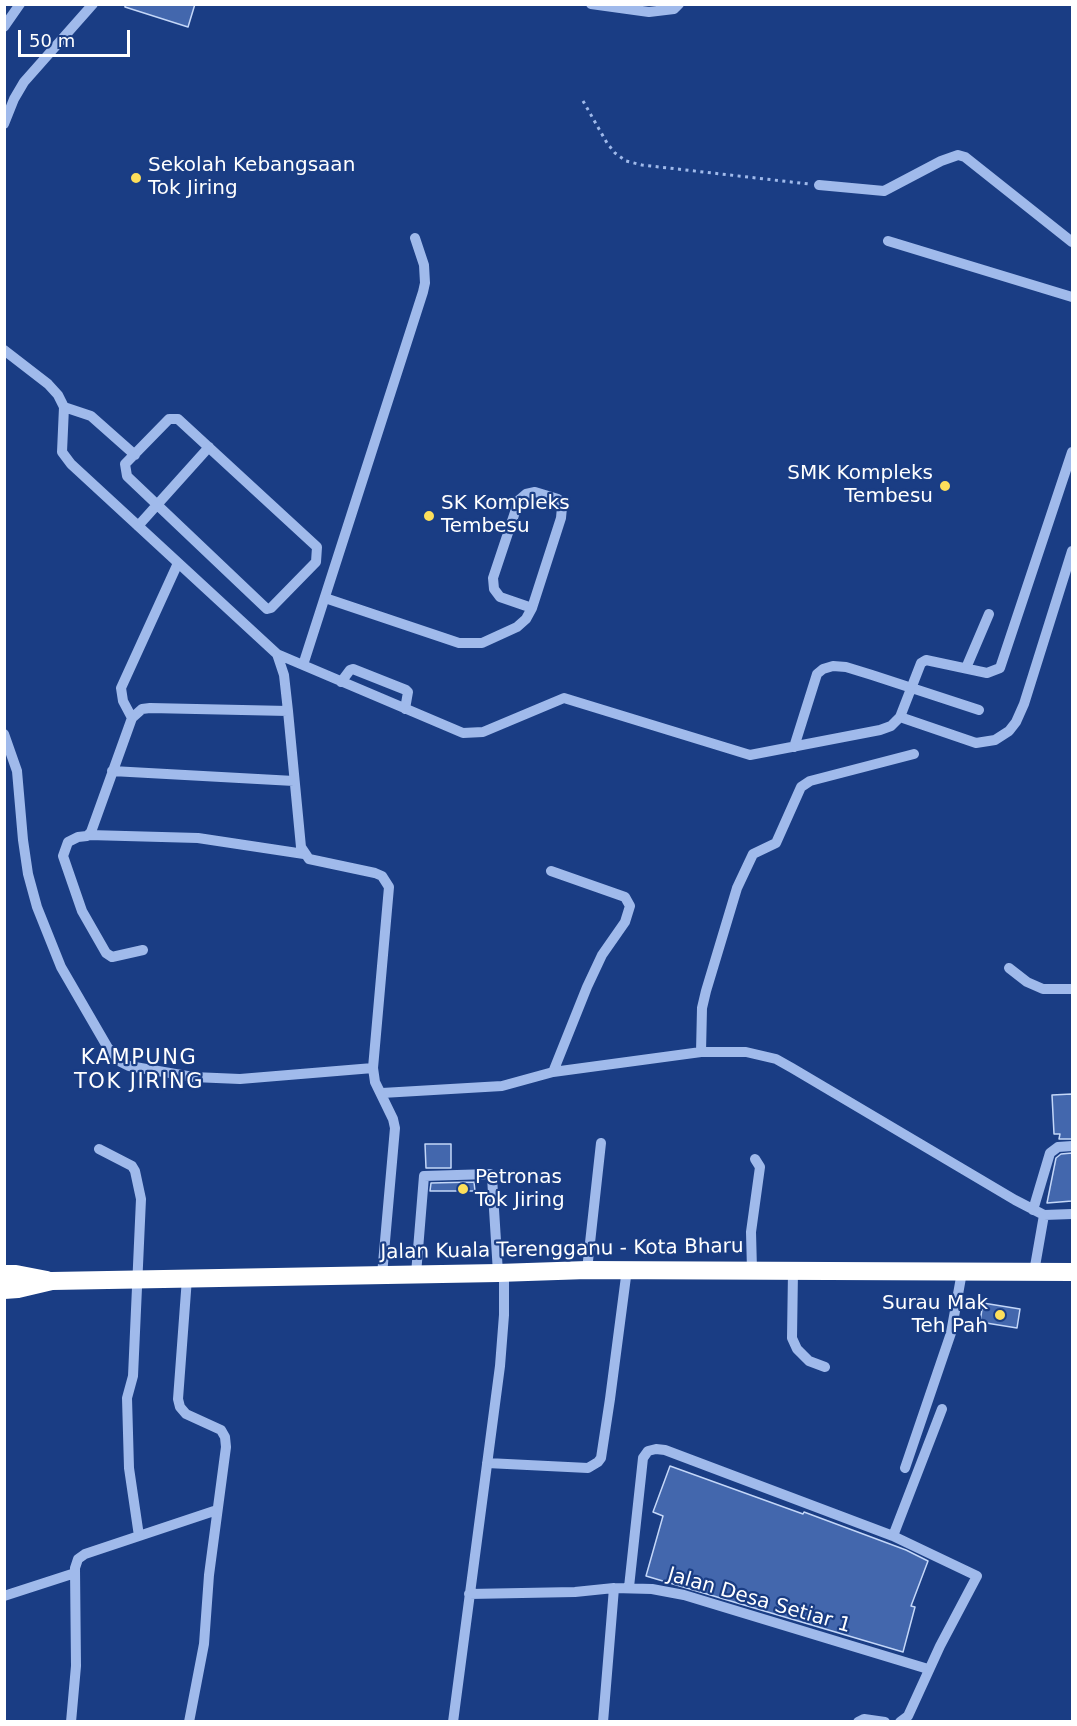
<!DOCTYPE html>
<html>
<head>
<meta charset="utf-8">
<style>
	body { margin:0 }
	#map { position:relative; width:1077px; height:1726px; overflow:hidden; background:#1a3d84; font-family:"DejaVu Sans",sans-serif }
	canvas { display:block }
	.frame { position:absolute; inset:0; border:6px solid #fff; pointer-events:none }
	.scale { position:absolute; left:18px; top:30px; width:112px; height:27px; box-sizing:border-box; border:3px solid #fff; border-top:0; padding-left:8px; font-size:18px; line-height:21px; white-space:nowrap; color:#fff; -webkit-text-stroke:4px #1a3d84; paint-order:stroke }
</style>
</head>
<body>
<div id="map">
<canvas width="1077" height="1726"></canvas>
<div class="frame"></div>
<div class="scale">50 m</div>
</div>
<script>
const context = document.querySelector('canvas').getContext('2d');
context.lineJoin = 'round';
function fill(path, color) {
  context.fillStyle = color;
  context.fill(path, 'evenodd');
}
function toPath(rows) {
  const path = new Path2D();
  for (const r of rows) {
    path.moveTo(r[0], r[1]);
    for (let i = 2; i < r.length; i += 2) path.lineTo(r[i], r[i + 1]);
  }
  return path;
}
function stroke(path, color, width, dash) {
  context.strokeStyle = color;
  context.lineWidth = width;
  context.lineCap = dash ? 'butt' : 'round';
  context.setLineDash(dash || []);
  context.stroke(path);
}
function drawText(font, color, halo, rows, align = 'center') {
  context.font = font + ' "DejaVu Sans",sans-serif';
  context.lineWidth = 4.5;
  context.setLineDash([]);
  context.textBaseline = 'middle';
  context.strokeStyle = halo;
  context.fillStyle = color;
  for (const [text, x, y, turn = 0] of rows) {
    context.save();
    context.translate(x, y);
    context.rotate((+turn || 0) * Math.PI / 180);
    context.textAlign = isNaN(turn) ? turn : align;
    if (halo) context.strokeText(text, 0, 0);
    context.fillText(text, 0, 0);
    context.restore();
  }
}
const building = toPath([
	[125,4,195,4,188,27,125,7,125,4],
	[1072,1094,1072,1139,1059,1139,1060,1134,1054,1134,1052,1095,1072,1094],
	[425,1144,451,1144,451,1168,426,1168,425,1144],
	[1072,1153,1072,1201,1047,1203,1056,1158,1061,1154,1072,1153],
	[474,1182,475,1191,430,1191,431,1183,474,1182],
	[983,1303,1020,1309,1017,1328,980,1322,983,1303],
	[670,1466,803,1514,804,1512,906,1550,928,1561,911,1606,915,1607,903,1652,646,1576,663,1516,653,1512,670,1466]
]);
fill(building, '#4367ad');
stroke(building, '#c4d7f8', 1.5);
stroke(toPath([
	[583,101,607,143,615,153,626,161,642,165,809,184]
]), '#a0baeb', 3, [3, 4.5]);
stroke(toPath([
	[591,4,649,12,674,9,679,4],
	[4,27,20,4],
	[4,124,14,99,24,82,93,4],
	[819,185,884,191,941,161,958,155,965,157,1072,242],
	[888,241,1072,297],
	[4,350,48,384,58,395,64,407,62,452,71,464,277,654,463,733,483,732,564,698,750,755,880,730,891,726,900,717,921,663,926,660,987,673,1000,668,1072,452],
	[64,407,91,416,135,455],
	[169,419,178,419,317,547,316,562,271,608,267,609,127,476,125,464,169,419],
	[138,526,209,447],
	[325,598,459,643,482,643,517,627,526,619,532,608,561,518,562,507,558,499,535,492,526,494,519,500,493,578,494,589,500,597,532,608],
	[277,654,284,675,288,711,301,847,309,859,375,873,382,876,389,887,373,1068,375,1082,393,1119,395,1128,382,1275],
	[303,665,423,292,425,283,424,265,415,238],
	[966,668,989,614],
	[341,682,350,670,353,669,406,690,408,692,405,709],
	[900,717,976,743,995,740,1009,731,1016,722,1024,704,1072,551],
	[132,718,123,701,121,688,178,563],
	[4,734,17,771,23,840,28,874,37,907,61,967,108,1048,121,1062,129,1066,193,1077,240,1079,373,1068],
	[794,747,817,674,823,669,833,666,846,667,872,675,979,710],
	[112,771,294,781],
	[89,835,198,838,304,854],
	[551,871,625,897,630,906,625,922,602,955,587,987,553,1072],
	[143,950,112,957,106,953,82,911,63,856,68,842,78,837,87,836,91,832,132,718,142,709,150,708,288,711],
	[1009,968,1027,982,1043,989,1072,989],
	[701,1052,702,1008,706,991,737,888,753,854,776,843,801,787,810,781,914,754],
	[382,1093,502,1086,553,1072,701,1052,746,1052,776,1059,792,1068,1015,1200,1044,1215,1072,1214],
	[99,1149,132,1166,135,1171,141,1199,133,1376,127,1398,129,1468,139,1536],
	[1033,1210,1050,1153,1058,1147,1072,1146],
	[587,1270,601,1143],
	[752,1270,751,1232,760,1167,755,1159],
	[793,1271,792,1338,797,1349,809,1361,825,1367],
	[1034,1272,1044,1215],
	[416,1274,424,1176,490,1174,492,1177,498,1273],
	[187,1278,178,1399,180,1407,186,1414,221,1430,225,1437,226,1447,209,1575,204,1644,189,1722],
	[487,1463,588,1468,598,1462,601,1458,610,1399,627,1269],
	[905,1468,951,1333,962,1272],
	[893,1536,942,1409],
	[629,1587,643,1458,648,1451,656,1449,665,1450,893,1536,977,1576,940,1646,908,1716,900,1722],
	[469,1594,575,1592,614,1588,652,1589,684,1595,928,1669],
	[4,1596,75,1573],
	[71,1722,76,1666,75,1568,78,1559,85,1554,217,1510],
	[453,1722,500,1366,504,1315,504,1273],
	[603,1722,614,1588],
	[858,1722,864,1719,885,1722]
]), '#a0baeb', 10);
stroke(toPath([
	[4,1274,16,1274,47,1280],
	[4,1290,18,1289,52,1281,498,1273,587,1270,1072,1272]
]), '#fff', 18);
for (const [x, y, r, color] of [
	[136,178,6,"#fddf5b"],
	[945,486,6,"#fddf5b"],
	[429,516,6,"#fddf5b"],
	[463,1189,6,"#fddf5b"],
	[1000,1315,6,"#fddf5b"]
]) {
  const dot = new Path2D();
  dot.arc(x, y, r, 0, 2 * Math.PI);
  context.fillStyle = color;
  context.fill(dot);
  stroke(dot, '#1a3d84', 2);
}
drawText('20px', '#fff', '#1a3d84', [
	["Sekolah Kebangsaan",148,166],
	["Tok Jiring",148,189],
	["SMK Kompleks",933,474,"right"],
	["Tembesu",933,497,"right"],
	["SK Kompleks",441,504],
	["Tembesu",441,527],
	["Petronas",475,1178],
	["Tok Jiring",475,1201],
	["Surau Mak",988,1304,"right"],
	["Teh Pah",988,1327,"right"]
], 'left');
drawText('20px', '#fff', '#1a3d84', [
	["Jalan Kuala Terengganu - Kota Bharu",562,1250,-1],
	["Jalan Desa Setiar 1",759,1601,16]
]);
context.letterSpacing = '1.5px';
drawText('21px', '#fff', '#1a3d84', [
	["KAMPUNG",139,1059],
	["TOK JIRING",139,1083]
]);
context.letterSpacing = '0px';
</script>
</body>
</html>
